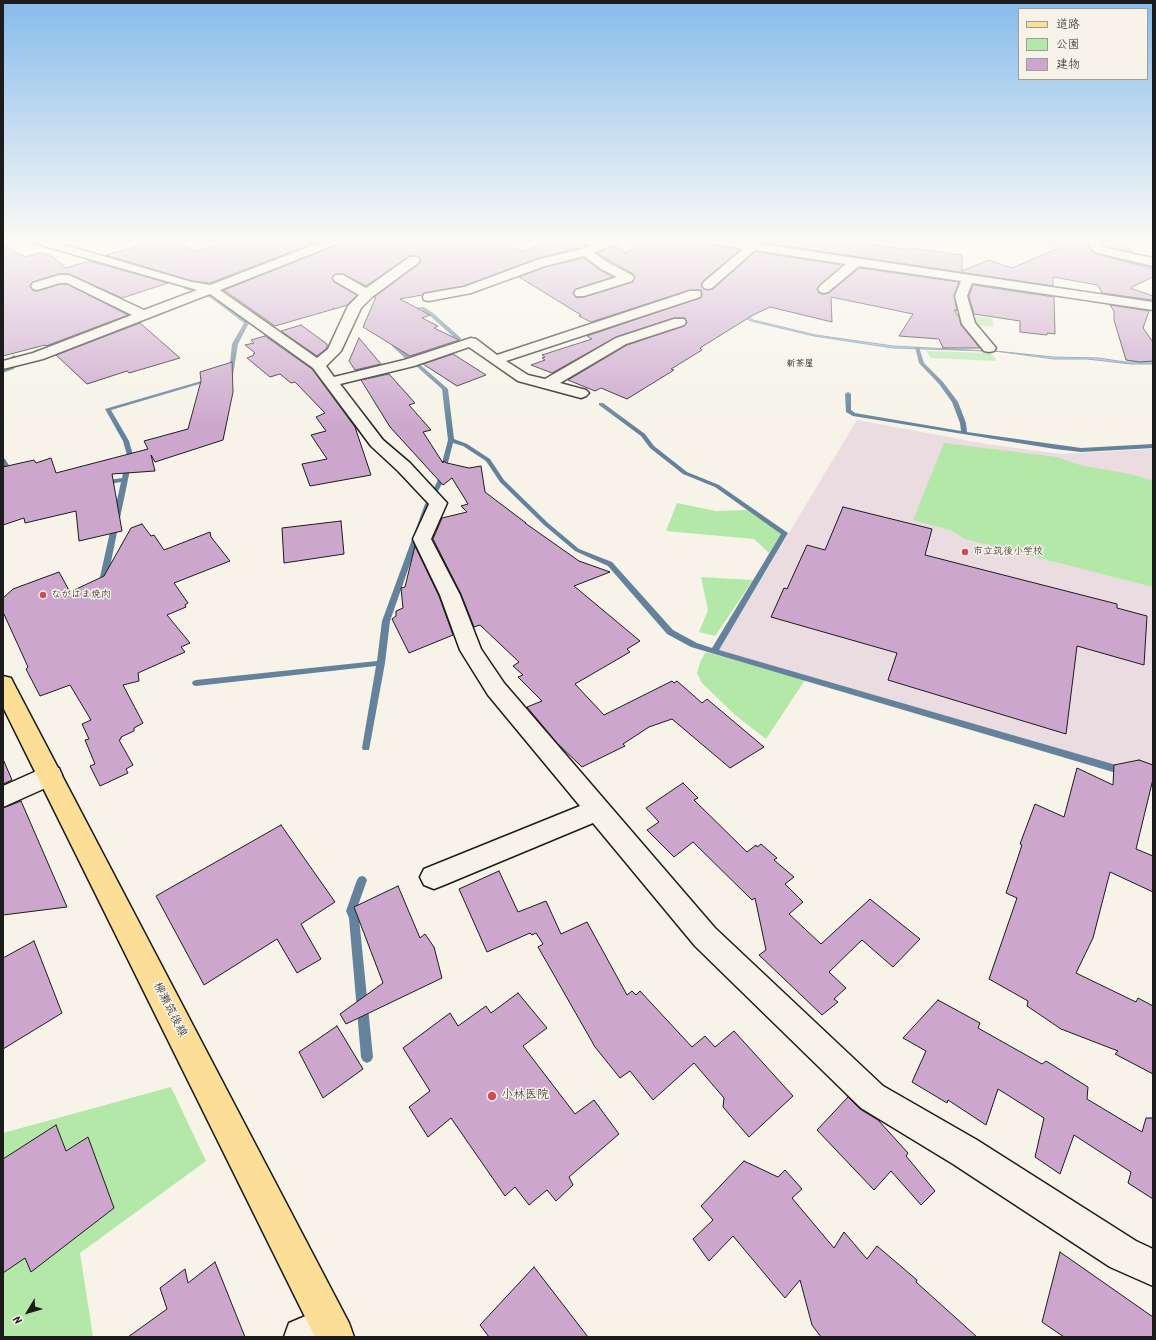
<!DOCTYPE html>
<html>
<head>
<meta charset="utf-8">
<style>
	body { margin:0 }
	#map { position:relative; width:1156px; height:1340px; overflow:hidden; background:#f7f3e8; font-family:Kalam,"Klee One",sans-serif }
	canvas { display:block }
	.frame { position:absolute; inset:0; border:4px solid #1c1c1c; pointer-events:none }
	.legend { position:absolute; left:1018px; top:8px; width:130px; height:72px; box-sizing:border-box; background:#f7f3e8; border:1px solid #9f9d96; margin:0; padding:5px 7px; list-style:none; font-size:12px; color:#1c1c1c }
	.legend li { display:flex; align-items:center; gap:8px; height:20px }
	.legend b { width:20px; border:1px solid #9f9d96 }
	.north { position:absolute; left:8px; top:1292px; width:40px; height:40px; -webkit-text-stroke:3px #f7f3e8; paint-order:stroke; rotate:232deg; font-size:11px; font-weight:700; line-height:16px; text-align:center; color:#1c1c1c }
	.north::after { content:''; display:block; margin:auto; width:14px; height:18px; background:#1c1c1c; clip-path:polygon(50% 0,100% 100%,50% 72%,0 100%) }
</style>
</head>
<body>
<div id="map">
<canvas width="1156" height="1340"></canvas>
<div class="frame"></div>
<ul class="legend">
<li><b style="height:5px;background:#fdde96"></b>道路</li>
<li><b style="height:11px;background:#b4e8a9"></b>公園</li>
<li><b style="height:11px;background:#cca6cd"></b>建物</li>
</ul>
<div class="north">N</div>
</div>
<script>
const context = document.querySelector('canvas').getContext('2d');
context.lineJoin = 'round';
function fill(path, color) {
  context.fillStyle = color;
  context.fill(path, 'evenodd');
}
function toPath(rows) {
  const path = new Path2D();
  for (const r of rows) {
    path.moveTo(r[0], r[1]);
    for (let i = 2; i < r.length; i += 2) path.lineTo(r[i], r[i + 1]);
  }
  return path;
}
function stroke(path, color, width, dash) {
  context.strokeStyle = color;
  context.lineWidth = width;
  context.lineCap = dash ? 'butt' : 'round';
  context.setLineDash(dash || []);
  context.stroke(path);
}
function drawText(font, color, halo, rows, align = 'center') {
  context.font = font + ' Kalam,"Klee One",sans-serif';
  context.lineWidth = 3;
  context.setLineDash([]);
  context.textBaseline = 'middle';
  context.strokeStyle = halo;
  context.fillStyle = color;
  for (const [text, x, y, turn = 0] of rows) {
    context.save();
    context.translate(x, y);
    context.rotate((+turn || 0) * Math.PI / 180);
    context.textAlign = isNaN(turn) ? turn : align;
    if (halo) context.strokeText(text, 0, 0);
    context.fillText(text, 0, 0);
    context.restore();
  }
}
fill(toPath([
	[857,420,986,444,1061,454,1153,449,1153,777,718,651]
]), '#eadce0');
fill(toPath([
	[971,316,992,318,994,327,974,325],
	[926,351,991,353,997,361,931,358],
	[944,443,1057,457,1080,465,1135,475,1153,481,1153,587,965,539,950,530,913,520],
	[677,503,716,511,747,510,782,533,769,553,754,539,666,531],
	[701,577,753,580,715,636,699,632,708,610],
	[706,652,805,680,766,739,735,715,702,683,697,673,701,660],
	[171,1087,206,1161,80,1253,93,1337,3,1337,3,1133]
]), '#b4e8a9');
const water = toPath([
	[610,241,613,241,629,255,741,312,753,320,816,335,893,346,988,351,893,348,814,336,751,321,738,313,677,281,627,257,610,241],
	[1040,241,1065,241,1082,248,1092,247,1093,247,1089,249,1090,251,1153,264,1153,273,1072,254,1040,241],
	[995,351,1053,357,1098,358,1125,362,1153,362,1153,364,1131,364,1087,359,1054,359,995,351]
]);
fill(water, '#94c6f0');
stroke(water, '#64829b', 1);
fill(toPath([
	[187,286,191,286,191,288,199,291,197,292,184,289,184,287,187,286],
	[206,294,215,296,249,323,238,344,233,375,229,376,226,374,229,373,232,344,244,323,211,298,206,296,206,294],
	[424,307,433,313,461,338,461,340,457,340,429,315,421,309,407,310,405,309,407,308,424,307],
	[392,339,396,339,397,345,411,358,411,360,407,360,392,346,392,339],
	[915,347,919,347,924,363,943,382,958,402,966,423,967,432,1081,448,1153,444,1153,448,1081,452,1055,449,853,416,846,412,845,394,848,392,851,394,851,410,855,413,961,431,960,423,952,402,939,384,919,363,915,347],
	[14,355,17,357,14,369,3,373,3,369,9,368,11,357,14,355],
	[417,362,448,389,454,439,467,444,490,459,504,480,548,523,579,549,612,562,673,630,697,643,712,648,781,534,715,487,683,474,650,448,641,436,599,405,599,403,603,403,645,434,654,446,687,472,719,485,788,533,719,650,1123,767,1126,769,1127,771,1126,773,1123,775,691,647,667,634,608,566,575,551,544,525,500,482,486,461,463,446,453,443,443,482,438,491,434,491,433,490,437,482,448,440,442,389,415,365,415,363,417,362],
	[208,379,213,380,111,410,129,441,133,455,106,586,102,588,99,588,98,586,121,482,102,485,99,483,102,481,122,478,127,455,123,441,105,409,208,379],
	[3,458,5,459,10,467,8,476,5,478,3,477,3,458],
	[428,502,431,504,390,621,385,663,369,750,363,750,362,748,376,666,196,686,193,685,192,683,193,681,196,680,377,661,382,621,425,504,428,502],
	[362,876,365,877,367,880,356,911,359,918,373,1057,371,1061,367,1063,363,1061,361,1057,349,918,346,911,357,880,359,877,362,876]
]), '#64829b');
const building = toPath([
	[156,241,173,241,196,251,237,241,319,241,210,283,192,281,106,255,156,241],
	[342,241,500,241,521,251,546,244,550,246,567,241,579,241,587,245,536,259,464,286,424,293,422,295,400,299,430,315,422,318,438,326,434,328,459,340,410,356,363,327,376,297,374,297,419,264,421,259,418,256,409,256,366,286,344,274,335,274,332,277,334,282,357,295,347,305,335,309,333,308,334,309,275,326,224,290,340,244,342,241],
	[639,241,708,241,715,245,740,250,703,281,701,286,704,289,708,290,713,289,755,252,843,265,817,288,819,293,824,294,829,293,859,268,959,282,954,296,957,311,954,310,959,317,961,325,980,348,943,348,939,339,899,336,913,314,831,297,832,322,770,307,753,315,700,348,702,350,671,369,674,370,627,399,601,388,595,391,568,380,627,345,684,326,687,323,685,318,674,318,616,337,552,373,531,365,545,360,542,358,545,357,542,355,592,339,587,336,701,297,702,294,701,290,690,290,591,322,579,316,581,315,519,277,545,267,584,258,600,270,613,277,576,289,573,292,576,298,584,297,633,282,635,277,633,274,597,253,613,246,626,254,639,241],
	[752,241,844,241,910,250,911,248,962,255,962,271,989,260,1012,268,1075,241,1087,241,1091,251,1097,254,1153,269,1153,277,1130,288,1153,296,1153,299,1152,300,1102,293,1098,285,1053,277,1053,286,752,241],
	[1102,241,1120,241,1133,252,1106,247,1102,245,1102,241],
	[3,245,26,257,42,252,45,255,49,254,66,268,89,261,168,283,122,298,69,274,59,274,33,282,30,287,33,290,37,291,60,284,67,284,128,315,46,346,45,345,3,356,3,245],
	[973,285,1054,297,1055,334,1047,333,1047,335,1020,332,1020,321,974,314,969,296,973,285],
	[1110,305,1149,311,1143,328,1153,342,1153,361,1140,362,1126,360,1114,320,1114,311,1110,305],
	[140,323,180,358,129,373,127,371,87,384,56,355,140,323],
	[301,325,327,344,327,348,317,356,281,331,301,325],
	[265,336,312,369,355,427,371,475,310,486,302,464,327,459,311,435,326,431,316,417,325,413,295,382,291,383,280,374,270,377,247,358,254,355,253,354,255,353,245,345,254,343,251,340,265,336],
	[359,338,381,364,355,370,349,361,359,338],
	[453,354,486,375,457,386,423,364,453,354],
	[232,362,233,392,223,440,155,462,151,455,155,471,112,474,122,531,79,541,76,511,25,523,24,518,3,525,3,467,34,460,36,463,51,458,56,473,148,449,144,441,188,429,201,381,200,372,232,362],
	[389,374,415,403,409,405,431,430,423,432,443,463,443,461,447,463,469,468,481,466,485,492,526,523,525,523,579,561,610,572,574,586,640,641,627,649,630,652,575,684,604,715,672,681,674,683,677,681,702,703,707,699,764,747,730,768,672,719,649,727,623,744,625,746,582,767,557,743,527,707,542,701,518,677,523,675,513,666,519,662,480,625,474,627,461,594,433,539,442,518,467,512,461,506,468,504,452,478,443,485,390,427,361,380,389,374],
	[843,507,932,529,925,555,1117,604,1117,608,1147,616,1144,665,1077,646,1066,734,888,680,897,653,771,617,784,588,787,589,807,545,825,550,843,507],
	[341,521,344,554,284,563,282,528,341,521],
	[142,524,151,536,154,535,164,550,210,532,211,537,230,561,174,583,188,603,185,605,186,607,167,615,190,643,181,647,185,652,138,673,139,681,123,685,143,723,134,728,134,731,121,737,121,739,119,740,133,765,126,769,128,773,100,786,90,766,95,764,85,740,89,739,82,724,91,720,70,685,40,696,26,669,28,667,3,612,3,598,13,589,59,572,70,592,104,576,131,528,142,524],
	[415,546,439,596,453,635,409,653,392,619,396,616,396,611,403,608,401,588,405,587,415,546],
	[3,759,12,780,3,784,3,759],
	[1139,760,1153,765,1153,779,1136,849,1153,856,1153,892,1110,872,1093,938,1076,973,1136,1002,1138,998,1153,1006,1153,1074,1115,1054,1118,1051,1061,1029,1027,1006,1028,1001,989,979,1017,898,1006,893,1022,845,1020,844,1035,804,1064,817,1077,768,1113,785,1114,765,1139,760],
	[683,783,698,798,694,800,747,852,756,845,757,847,761,844,777,858,774,860,794,877,785,884,803,902,789,914,821,944,870,899,920,939,893,967,862,940,829,972,846,988,834,999,838,1002,822,1015,759,955,766,950,755,898,752,900,693,842,674,857,647,830,659,822,646,808,683,783],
	[21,801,67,907,3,915,3,808,21,801],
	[281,825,335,902,301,924,321,959,297,973,277,939,204,985,156,896,281,825],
	[499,871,518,912,546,901,561,934,587,922,627,995,632,991,636,995,640,991,692,1047,705,1036,715,1047,734,1031,793,1096,749,1137,723,1107,724,1098,694,1063,653,1100,630,1071,620,1078,595,1047,538,947,543,944,536,933,532,935,530,933,487,952,459,889,499,871],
	[398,886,420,938,425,934,434,947,442,978,346,1024,340,1014,383,983,354,907,398,886],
	[34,941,62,1013,3,1049,3,958,34,941],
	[518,993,547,1028,523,1046,575,1114,594,1100,619,1134,569,1177,573,1185,556,1201,547,1190,529,1205,515,1187,505,1196,451,1118,428,1137,409,1107,430,1091,403,1048,450,1013,458,1026,486,1006,491,1013,518,993],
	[938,1000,980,1023,978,1028,1042,1064,1046,1061,1088,1087,1087,1099,1142,1132,1146,1118,1153,1118,1153,1199,1128,1183,1131,1172,1074,1135,1060,1174,1035,1157,1044,1118,998,1089,986,1125,948,1100,947,1103,912,1082,926,1051,903,1038,938,1000],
	[337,1026,363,1069,323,1098,299,1052,337,1026],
	[848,1097,860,1109,878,1120,908,1153,906,1156,935,1191,921,1205,891,1171,874,1190,817,1130,848,1097],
	[56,1125,66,1151,88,1137,114,1208,31,1272,25,1258,3,1273,3,1159,56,1125],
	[744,1161,778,1177,785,1170,802,1189,792,1198,834,1248,844,1232,867,1259,877,1246,917,1280,916,1282,977,1337,821,1337,812,1325,800,1280,785,1298,733,1236,709,1261,693,1239,713,1220,701,1206,744,1161],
	[1060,1252,1153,1317,1153,1337,1064,1337,1042,1322,1060,1252],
	[215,1262,245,1337,128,1337,167,1309,160,1288,185,1269,188,1283,215,1262],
	[534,1267,588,1337,489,1337,480,1325,534,1267]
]);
fill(building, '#cca6cd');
stroke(building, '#1c1c1c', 1);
const minor = toPath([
	[32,241,51,241,192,282,210,285,324,241,341,241,339,243,220,290,317,358,328,349,348,306,359,295,335,281,333,278,335,275,343,275,366,288,410,257,418,257,420,260,418,263,372,297,361,308,341,351,326,366,334,377,404,360,471,338,476,339,497,355,690,291,700,291,701,294,700,297,506,361,528,375,545,379,616,338,674,319,684,319,686,322,684,325,626,344,560,383,586,390,589,393,586,396,581,398,518,381,469,347,414,366,340,384,383,440,410,463,447,503,431,539,460,595,481,649,504,683,715,928,883,1086,977,1140,1136,1241,1153,1249,1153,1286,1110,1267,953,1164,861,1108,695,946,593,823,444,885,434,889,424,885,420,877,424,869,580,806,488,695,460,650,440,595,413,539,429,504,398,471,371,446,313,368,210,294,43,359,3,369,3,361,33,353,132,315,67,283,60,283,37,290,33,289,31,286,33,283,59,275,69,275,144,310,197,290,34,243,32,241],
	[599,241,612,241,613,243,611,245,594,253,609,263,632,275,634,278,632,281,584,296,576,296,574,293,576,290,617,277,601,269,584,256,545,266,471,293,429,301,424,300,423,297,424,294,429,293,464,287,537,260,582,249,599,241],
	[709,241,740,241,1153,302,1153,310,972,283,967,296,975,323,996,348,994,351,989,352,984,351,962,324,955,296,961,281,859,266,828,292,824,293,820,292,818,289,820,286,846,264,755,250,712,288,708,289,704,288,702,285,704,282,743,249,715,244,709,241],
	[1088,241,1100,241,1101,246,1106,248,1153,258,1153,266,1098,253,1092,250,1088,241],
	[50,765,59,768,62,775,59,782,3,807,3,786,50,765],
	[329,1306,342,1312,348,1325,343,1337,284,1337,289,1323,329,1306]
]);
const major = toPath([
	[3,676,11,678,14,684,349,1323,354,1337,315,1337,3,707,3,676]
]);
stroke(minor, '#1c1c1c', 3);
stroke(major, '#1c1c1c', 3);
fill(minor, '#f7f3e8');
fill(major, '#fdde96');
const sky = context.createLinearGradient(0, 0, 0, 429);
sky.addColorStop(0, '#86bbeb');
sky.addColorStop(0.56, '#fbfaf5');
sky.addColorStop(1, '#fbfaf500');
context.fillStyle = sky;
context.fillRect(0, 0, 1156, 429);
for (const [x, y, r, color] of [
	[965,552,4,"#d1495b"],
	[43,595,4,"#d1495b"],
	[492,1096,5,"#d1495b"]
]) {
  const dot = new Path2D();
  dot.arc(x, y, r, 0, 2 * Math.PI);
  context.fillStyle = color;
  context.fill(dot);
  stroke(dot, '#f7f3e8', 1.5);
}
drawText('bold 9px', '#1c1c1c', '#f7f3e8', [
	["新茶屋",800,364]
]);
drawText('10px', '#1c1c1c', '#f7f3e8', [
	["市立筑後小学校",973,552],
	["ながはま焼肉",51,595]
], 'left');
drawText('12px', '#1c1c1c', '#f7f3e8', [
	["柳瀬筑後線",169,1010,63]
]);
drawText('12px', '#1c1c1c', '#f7f3e8', [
	["小林医院",501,1096]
], 'left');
</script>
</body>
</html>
